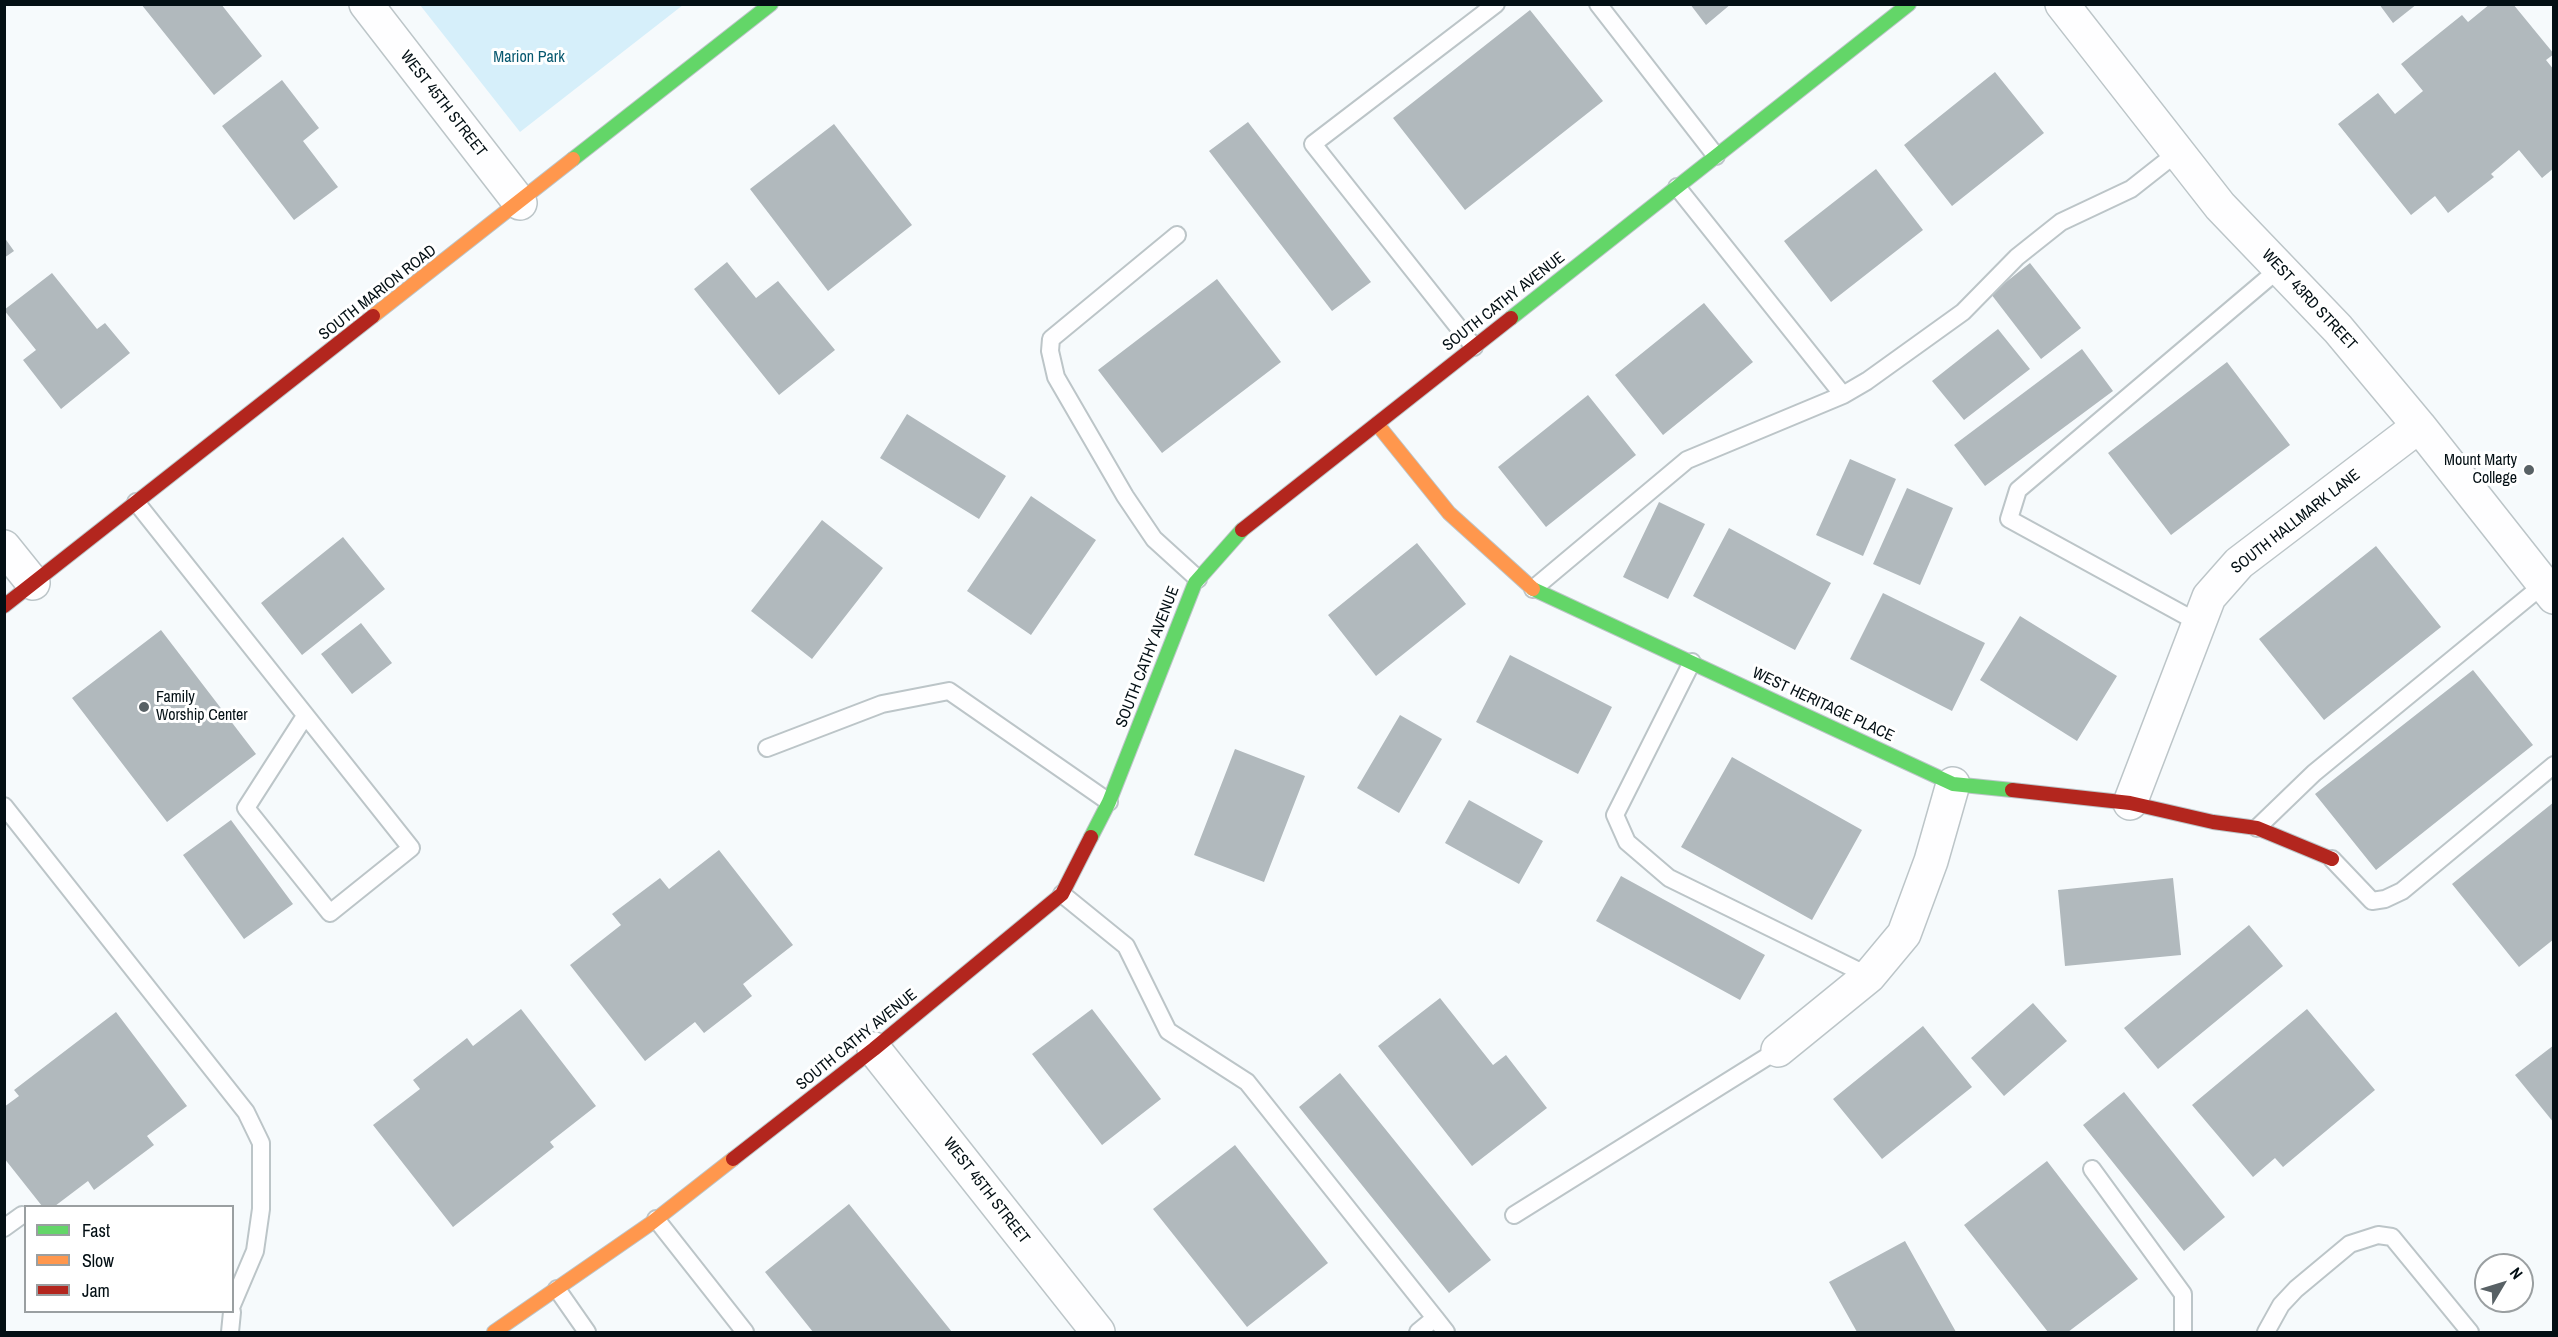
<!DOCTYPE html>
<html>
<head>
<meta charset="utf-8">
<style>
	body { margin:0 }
	#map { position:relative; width:2558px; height:1337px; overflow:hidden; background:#f6fafc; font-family:"Archivo Narrow",sans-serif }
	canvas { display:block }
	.frame { position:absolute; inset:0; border:6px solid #030f14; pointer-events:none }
	.legend { position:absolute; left:24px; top:1205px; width:210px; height:108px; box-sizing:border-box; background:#fff; border:2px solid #9a9fa1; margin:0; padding:8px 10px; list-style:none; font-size:18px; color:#030f14 }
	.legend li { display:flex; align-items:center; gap:12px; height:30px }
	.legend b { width:30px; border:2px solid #9a9fa1 }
	.north { position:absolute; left:2474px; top:1253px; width:60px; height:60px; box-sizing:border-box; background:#fff; border:2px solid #9a9fa1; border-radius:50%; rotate:52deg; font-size:16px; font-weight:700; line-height:24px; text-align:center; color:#030f14 }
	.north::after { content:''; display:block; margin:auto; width:21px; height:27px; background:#586165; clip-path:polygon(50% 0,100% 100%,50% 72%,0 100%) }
</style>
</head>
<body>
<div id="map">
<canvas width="2558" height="1337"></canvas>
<div class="frame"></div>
<ul class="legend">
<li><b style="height:8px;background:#63d668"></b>Fast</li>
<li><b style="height:8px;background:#ff974d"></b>Slow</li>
<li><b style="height:8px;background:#b3261e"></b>Jam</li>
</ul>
<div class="north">N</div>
</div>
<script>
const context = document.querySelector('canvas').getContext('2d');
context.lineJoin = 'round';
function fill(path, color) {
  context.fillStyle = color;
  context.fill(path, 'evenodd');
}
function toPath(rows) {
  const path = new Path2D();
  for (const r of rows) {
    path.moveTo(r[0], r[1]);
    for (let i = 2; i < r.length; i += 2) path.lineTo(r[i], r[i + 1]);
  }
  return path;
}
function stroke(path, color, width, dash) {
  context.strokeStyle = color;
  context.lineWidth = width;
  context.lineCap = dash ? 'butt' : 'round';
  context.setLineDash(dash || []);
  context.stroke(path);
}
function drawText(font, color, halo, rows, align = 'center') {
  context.font = font + ' "Archivo Narrow",sans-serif';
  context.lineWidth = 6;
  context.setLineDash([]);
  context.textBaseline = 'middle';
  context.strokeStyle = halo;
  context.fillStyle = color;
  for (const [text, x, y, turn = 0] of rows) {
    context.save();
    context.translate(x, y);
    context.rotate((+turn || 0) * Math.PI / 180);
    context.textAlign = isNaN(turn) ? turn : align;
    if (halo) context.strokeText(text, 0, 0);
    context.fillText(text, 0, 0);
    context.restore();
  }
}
fill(toPath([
	[420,5,683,5,520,132]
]), '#d6effa');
fill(toPath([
	[141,4,221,4,262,56,214,95],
	[1690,4,1731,4,1706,25],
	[2379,4,2417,4,2393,23],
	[2490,4,2513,4,2554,54,2546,60,2554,70,2554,168,2542,178,2519,150,2491,174,2494,177,2448,213,2435,196,2411,215,2338,124,2378,93,2395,114,2423,91,2401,64,2462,15,2468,22],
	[1530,10,1603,101,1465,210,1393,118],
	[1995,72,2044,133,1952,206,1904,145],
	[282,80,319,128,303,141,338,187,294,220,222,126],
	[1248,122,1371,282,1332,311,1209,151],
	[834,124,912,225,828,291,750,189],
	[1876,169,1923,230,1831,302,1784,241],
	[4,237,14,251,4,258],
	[727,262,756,298,778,281,835,350,779,395,694,289],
	[2030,263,2081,328,2041,359,1991,294],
	[52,273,97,329,105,323,130,353,61,409,23,360,36,350,4,310],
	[1217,279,1281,362,1162,453,1098,370],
	[1704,303,1753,362,1663,435,1615,375],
	[1998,329,2030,369,1964,420,1932,381],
	[2082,349,2113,391,1985,486,1954,445],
	[2227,362,2290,445,2171,535,2108,453],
	[1588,395,1636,455,1546,527,1498,467],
	[907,414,1006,476,979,519,880,458],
	[1850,459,1896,479,1863,556,1816,535],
	[1907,488,1953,508,1920,585,1873,564],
	[1031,496,1096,540,1031,635,967,591],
	[1659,502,1705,524,1668,599,1623,577],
	[822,520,883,568,812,659,751,611],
	[1729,528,1831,583,1795,650,1693,596],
	[343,537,385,589,302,655,261,603],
	[1417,543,1466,604,1376,676,1328,615],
	[2376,546,2441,627,2324,720,2259,639],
	[1883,593,1985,643,1952,711,1850,659],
	[2020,616,2117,676,2077,741,1980,680],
	[361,623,392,663,352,694,321,654],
	[161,630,256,754,167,822,72,698],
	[1510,655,1612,707,1578,774,1476,722],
	[2473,670,2533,745,2376,870,2315,794],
	[1400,715,1442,739,1399,813,1357,788],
	[1235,749,1305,776,1264,882,1194,855],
	[1732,757,1862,830,1812,920,1681,847],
	[1469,800,1543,841,1519,884,1445,843],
	[2554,802,2554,939,2519,967,2452,884],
	[231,820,293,904,244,939,183,855],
	[719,850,793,945,743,984,752,996,704,1033,695,1022,645,1061,570,965,621,925,612,914,660,878,669,889],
	[1621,876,1765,955,1740,1000,1596,921],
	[2173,878,2181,955,2065,966,2058,890],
	[2249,925,2283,966,2158,1069,2124,1028],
	[1440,998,1493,1065,1506,1055,1547,1108,1472,1166,1378,1046],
	[2033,1003,2067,1041,2004,1096,1971,1058],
	[521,1009,596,1106,550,1142,554,1147,453,1227,373,1125,420,1089,413,1080,467,1038,473,1046],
	[1092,1009,1161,1099,1102,1145,1032,1054],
	[2307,1009,2375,1090,2283,1167,2275,1158,2253,1177,2192,1105],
	[116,1012,187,1106,147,1136,154,1145,94,1190,88,1181,55,1206,42,1206,4,1158,4,1107,19,1096,14,1090],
	[1923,1026,1972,1087,1882,1159,1833,1099],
	[2554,1045,2554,1123,2515,1075],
	[1340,1073,1491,1260,1449,1293,1299,1107],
	[2124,1092,2225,1217,2184,1251,2083,1125],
	[1235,1145,1328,1263,1247,1327,1153,1209],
	[2047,1161,2138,1279,2068,1332,2048,1332,1964,1225],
	[849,1204,952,1332,813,1332,765,1272],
	[1905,1241,1956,1332,1857,1332,1829,1282]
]), '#b1b9bd');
const lane = toPath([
	[1598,4,1716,156],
	[1677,187,1843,395,1867,381,1963,312,2017,257,2061,222,2131,189,2178,152],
	[1177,235,1051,339,1050,351,1056,377,1125,496,1154,539,1198,579],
	[1474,347,1313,144,1496,4],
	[136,502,411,848,330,913,246,808,305,716],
	[1533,589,1687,460,1843,395],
	[2199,623,2009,519,2018,490,2280,268],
	[1692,662,1615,815,1627,842,1669,878,1869,976],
	[767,748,882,704,949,691,1109,802],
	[4,806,246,1112,261,1143,261,1209,255,1251,232,1305],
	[2257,828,2314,773,2543,585],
	[2332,859,2372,901,2385,899,2402,891,2554,765],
	[1062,894,1126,946,1168,1031,1247,1082,1435,1318,1418,1332],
	[2092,1169,2183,1294,2183,1332],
	[1514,1215,1778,1050],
	[656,1219,745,1332],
	[4,1228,22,1215],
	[557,1289,587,1332],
	[1435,1318,1446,1332],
	[230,1332,232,1312],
	[2266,1332,2281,1305,2296,1289,2350,1244,2378,1235,2392,1237,2470,1332]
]);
const street = toPath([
	[366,4,520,203],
	[2062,4,2220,206,2338,329,2419,426,2554,597],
	[4,547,33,583],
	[2130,803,2209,597,2239,563,2419,426],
	[874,1049,1098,1332],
	[1778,1050,1869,976,1904,934,1931,861,1953,784]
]);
const fast = toPath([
	[573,159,771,4],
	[1511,318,1909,4],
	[1533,589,1953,784,2012,790],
	[1091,837,1109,802,1195,583,1242,530]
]);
const slow = toPath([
	[373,316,573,159],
	[1377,424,1449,513,1533,589],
	[494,1332,650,1224,733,1159]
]);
const jam = toPath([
	[1242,530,1511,318],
	[4,606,373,316],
	[2012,790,2130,803,2213,822,2257,828,2332,859],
	[733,1159,874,1049,1062,894,1091,837]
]);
stroke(lane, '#bcc5c8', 20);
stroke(street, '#bcc5c8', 36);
stroke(fast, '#bcc5c8', 16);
stroke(slow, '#bcc5c8', 16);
stroke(jam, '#bcc5c8', 16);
stroke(lane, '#fefeff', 16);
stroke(street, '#fefeff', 33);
stroke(fast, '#63d668', 14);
stroke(slow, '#ff974d', 14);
stroke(jam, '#b3261e', 14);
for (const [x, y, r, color] of [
	[2529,470,6,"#586165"],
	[144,707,6,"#586165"]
]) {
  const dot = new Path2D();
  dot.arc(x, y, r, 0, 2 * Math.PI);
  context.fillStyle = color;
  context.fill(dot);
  stroke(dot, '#fff', 2);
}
drawText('16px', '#07586f', '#fff', [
	["Marion Park",529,58]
]);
drawText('16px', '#030f14', '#fff', [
	["WEST 45TH STREET",443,104,52],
	["SOUTH MARION ROAD",378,293,-38],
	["WEST 43RD STREET",2309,300,47],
	["SOUTH CATHY AVENUE",1504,302,-38],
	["SOUTH HALLMARK LANE",2296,522,-38],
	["SOUTH CATHY AVENUE",1148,657,-69],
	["WEST HERITAGE PLACE",1823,705,25],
	["SOUTH CATHY AVENUE",857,1040,-39],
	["WEST 45TH STREET",986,1191,52]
]);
drawText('16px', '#030f14', '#fff', [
	["Mount Marty",2517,461],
	["College",2517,479],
	["Family",156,698,"left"],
	["Worship Center",156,716,"left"]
], 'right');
</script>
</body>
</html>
